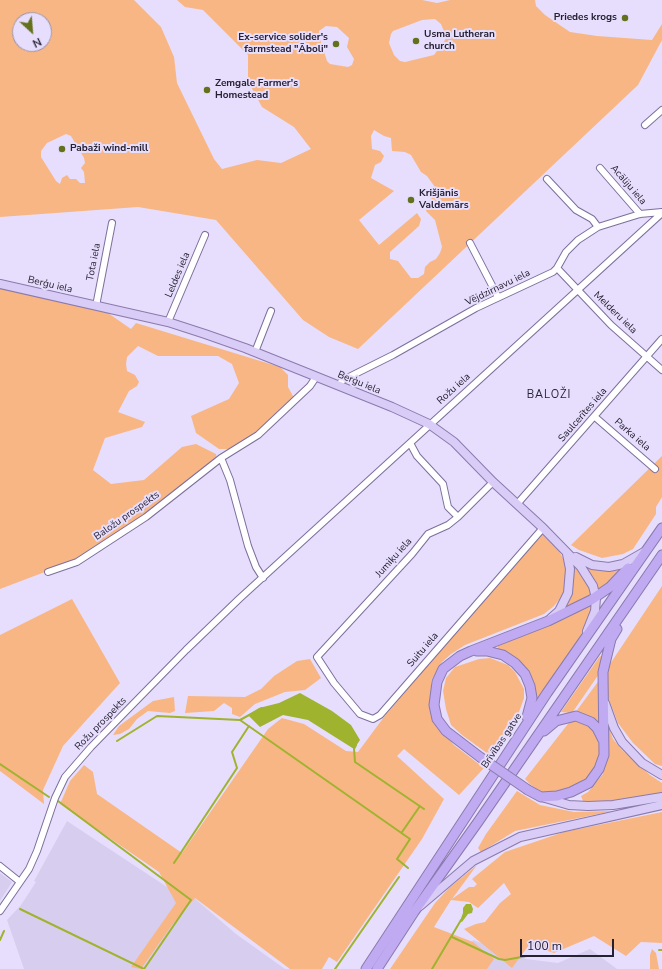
<!DOCTYPE html>
<html>
<head>
<meta charset="utf-8">
<style>
	body { margin:0 }
	#map { position:relative; width:662px; height:969px; overflow:hidden; background:#e6defc; font-family:"Nunito Sans",sans-serif }
	canvas { display:block }
	.north { position:absolute; left:12px; top:12px; width:40px; height:40px; box-sizing:border-box; background:#e6defc; border:1px solid #9992ac; border-radius:50%; rotate:154deg; font-size:11px; font-weight:700; line-height:16px; text-align:center; color:#262033 }
	.north::after { content:''; display:block; margin:auto; width:14px; height:18px; background:#64711c; clip-path:polygon(50% 0,100% 100%,50% 72%,0 100%) }
	.scale { position:absolute; left:520px; top:939px; width:94px; height:18px; box-sizing:border-box; border:2px solid #262033; border-top:0; padding-left:5px; font-size:12px; line-height:14px; white-space:nowrap; color:#262033; -webkit-text-stroke:3px #e6defc; paint-order:stroke }
</style>
</head>
<body>
<div id="map">
<canvas width="662" height="969"></canvas>
<div class="north">N</div>
<div class="scale">100 m</div>
</div>
<script>
const context = document.querySelector('canvas').getContext('2d');
context.lineJoin = 'round';
function fill(path, color) {
  context.fillStyle = color;
  context.fill(path, 'evenodd');
}
function toPath(rows) {
  const path = new Path2D();
  for (const r of rows) {
    path.moveTo(r[0], r[1]);
    for (let i = 2; i < r.length; i += 2) path.lineTo(r[i], r[i + 1]);
  }
  return path;
}
function stroke(path, color, width, dash) {
  context.strokeStyle = color;
  context.lineWidth = width;
  context.lineCap = dash ? 'butt' : 'round';
  context.setLineDash(dash || []);
  context.stroke(path);
}
function drawText(font, color, halo, rows, align = 'center') {
  context.font = font + ' "Nunito Sans",sans-serif';
  context.lineWidth = 4;
  context.setLineDash([]);
  context.textBaseline = 'middle';
  context.strokeStyle = halo;
  context.fillStyle = color;
  for (const [text, x, y, turn = 0] of rows) {
    context.save();
    context.translate(x, y);
    context.rotate((+turn || 0) * Math.PI / 180);
    context.textAlign = isNaN(turn) ? turn : align;
    if (halo) context.strokeText(text, 0, 0);
    context.fillText(text, 0, 0);
    context.restore();
  }
}
fill(toPath([
	[67,821,170,889,193,897,236,934,285,969,24,969,7,920,21,905,36,882,34,881],
	[0,873,12,882,0,901],
	[473,940,526,959,558,963,590,949,617,969,457,969]
]), '#d7ceef');
fill(toPath([
	[0,0,134,0,161,27,174,57,177,83,214,159,222,169,257,160,281,163,311,149,294,127,262,107,248,81,248,55,203,10,185,7,177,0,422,0,437,3,450,0,535,0,536,6,545,15,570,32,597,36,652,40,662,24,662,40,638,85,358,349,329,337,303,320,216,220,138,207,0,217],
	[435,19,441,24,446,36,445,40,434,55,405,62,400,61,394,55,389,43,391,34,393,31,422,20],
	[20,20,44,20,44,44,20,44],
	[326,26,337,27,349,38,347,47,354,59,352,65,348,67,330,64,327,61,319,36,319,31],
	[374,130,384,136,391,138,392,151,405,152,411,155,421,172,427,176,435,187,436,193,427,204,426,211,435,220,442,247,440,253,436,259,430,262,425,267,424,274,418,278,411,278,398,261,390,259,390,252,419,226,421,219,417,213,379,245,359,220,394,191,371,178,375,165,381,162,384,156,380,151,372,149,371,136],
	[66,134,71,136,84,158,85,163,81,168,84,172,85,183,80,183,76,179,70,179,67,175,62,178,60,184,56,181,41,157,41,151,47,143],
	[0,288,105,311,131,329,136,323,280,367,288,375,288,387,294,398,248,439,231,449,219,449,196,433,191,416,229,399,239,383,232,364,218,356,158,356,138,346,127,357,126,364,127,371,135,375,139,382,137,386,129,391,118,412,145,422,142,427,105,438,93,470,111,484,144,480,182,447,196,444,216,454,217,459,176,492,79,559,0,589],
	[662,456,662,497,656,507,656,514,633,549,623,554,602,558,579,550,571,545],
	[540,532,557,548,563,558,566,570,566,583,562,596,554,606,544,614,465,645,451,654,442,662,431,681,431,715,436,724,454,745,484,768,459,795,404,749,397,756,444,799,422,839,337,962,329,957,322,969,290,969,195,898,172,925,141,969,131,967,176,903,159,872,60,804,70,781,84,765,93,772,97,794,182,853,268,729,282,718,304,724,346,751,358,752,384,717],
	[577,567,585,576,593,596,562,612,571,597,574,578,574,568],
	[588,567,622,567,624,570,598,594,586,570],
	[662,586,662,766,655,764,633,743,618,723,608,697,608,667],
	[72,599,120,683,63,746,43,790,44,804,0,771,0,635],
	[592,604,592,611,586,626,571,652,537,700,529,674,524,666,516,658,498,649,497,645],
	[600,656,603,658,599,674,572,713,561,712],
	[490,658,508,665,515,672,524,689,524,698,519,712,491,756,462,735,451,725,446,709,443,691,446,678,455,667,479,659],
	[310,659,321,678,305,690,285,692,255,704,240,717,232,714,232,708,224,703,214,711,185,713,188,696,245,697,261,689,274,676,297,661],
	[600,679,601,729,593,719,584,714,575,713],
	[174,697,175,711,170,713,148,711,137,719,129,729,120,734,113,735,119,726,153,701],
	[571,720,589,724,595,734,600,747,598,762,587,779,574,788,548,793,538,792,525,779],
	[608,725,613,739,622,750,650,775,662,783,662,794,608,802,583,801,581,796,588,792,603,774,609,739],
	[517,791,540,805,574,812,613,811,515,831,481,852,478,848,486,834],
	[662,812,662,943,641,942,626,956,594,936,554,953,529,945,512,968,464,929,476,924,485,922,500,903,511,894,504,883,478,908,469,902,451,900,434,927,473,942,494,959,487,969,390,969,435,903,449,888,477,865,452,899,469,887,474,887,477,884,472,879,505,852,564,832],
	[652,949,656,953,659,969,650,969,650,955]
]), '#f8b684');
fill(toPath([
	[300,693,332,711,351,725,360,740,354,749,308,720,283,715,260,727,248,715,259,708,279,703],
	[466,904,471,904,473,909,472,913,468,914,462,922,460,921,463,913,463,908]
]), '#9fb32f');
stroke(toPath([
	[240,720,410,839,397,859,408,868],
	[117,741,157,716,240,720,262,708],
	[356,745,354,749,355,762,424,809],
	[0,764,49,797],
	[402,832,420,806],
	[174,863,237,768,232,752,249,726],
	[20,909,144,969,191,900,58,801],
	[452,937,499,959,505,960,527,956],
	[0,940,4,931],
	[659,950,662,950],
	[335,969,399,877],
	[432,969,461,920]
]), '#9fb32f', 2);
const minor = toPath([
	[645,125,662,110],
	[600,168,640,214],
	[547,179,576,210,592,219,598,227],
	[470,243,498,297],
	[557,268,611,325,662,370],
	[96,306,112,223],
	[168,322,205,235],
	[255,352,271,311],
	[338,385,343,380,393,355,476,308,553,272,557,268,566,252,578,240,598,227,640,214,662,212],
	[595,417,655,469],
	[410,443,417,456,443,484,448,507,458,517],
	[221,458,230,480,248,546,256,567,263,578],
	[493,482,458,517,448,525,428,534,412,554,317,657,334,683,360,714,373,719,380,715,543,528],
	[518,503,662,339],
	[48,572,77,562,146,517,221,458,258,435,310,386,316,377],
	[0,866,20,882],
	[0,911,29,869,37,851,55,798,65,777,91,747,186,650,239,599,662,213]
]);
const major = toPath([
	[0,284,168,322,205,334,245,348,392,407,429,424,454,442,493,482,543,528,581,567,593,586,596,598,595,611,587,631],
	[576,557,592,565,609,567,623,564,644,552],
	[551,618,559,611,568,593,570,569,567,554],
	[605,703,614,728,622,742,642,763,662,775],
	[545,798,569,805,588,806,613,805,662,797],
	[420,906,473,861,520,837,662,805]
]);
const highway = toPath([
	[477,651,487,651,503,655,515,663,525,674,530,686,532,698,527,717],
	[544,731,556,721,576,716,591,722,597,728,603,740],
	[480,757,446,731,437,719,434,705,437,682,443,669,460,656,471,651,548,621,591,600,610,587,628,568],
	[528,790,541,797,557,796,571,792,589,783,599,769,604,755,603,672,611,639,617,629],
	[366,969,547,693,662,528],
	[377,969,414,912,478,822,662,555]
]);
stroke(minor, '#7d6f9c', 8);
stroke(major, '#8a7aae', 10);
stroke(highway, '#8a7aae', 11);
stroke(minor, '#fff', 6);
stroke(major, '#d9ccf7', 8);
stroke(highway, '#c0aaf1', 9);
const highwayBridge = toPath([
	[480,757,528,790]
]);
stroke(highwayBridge, '#8a7aae', 11, []);
stroke(highwayBridge, '#c0aaf1', 9);
for (const [x, y, r, color] of [
	[625,18,4,"#64711c"],
	[416,41,4,"#64711c"],
	[336,44,4,"#64711c"],
	[207,90,4,"#64711c"],
	[62,149,4,"#64711c"],
	[411,200,4,"#64711c"]
]) {
  const dot = new Path2D();
  dot.arc(x, y, r, 0, 2 * Math.PI);
  context.fillStyle = color;
  context.fill(dot);
  stroke(dot, '#e6defc', 1.5);
}
drawText('bold 10px', '#262033', '#e6defc', [
	["Priedes krogs",617,18,"right"],
	["Usma Lutheran",424,35],
	["church",424,47],
	["Ex-service solider's",328,38,"right"],
	["farmstead \"Āboli\"",328,50,"right"],
	["Zemgale Farmer's",215,84],
	["Homestead",215,96],
	["Pabaži wind-mill",70,149],
	["Krišjānis",419,194],
	["Valdemārs",419,206]
], 'left');
drawText('10px', '#262033', '#e6defc', [
	["Acāliju iela",628,185,49],
	["Tota iela",94,262,-79],
	["Leldes iela",178,275,-67],
	["Berģu iela",50,285,13],
	["Vējdzirnavu iela",498,288,-26],
	["Melderu iela",615,313,44],
	["Berģu iela",359,383,22],
	["Rožu iela",454,389,-42],
	["Saulcerītes iela",583,415,-49],
	["Parka iela",632,435,41],
	["Baložu prospekts",127,516,-35],
	["Jumiķu iela",394,558,-48],
	["Suitu iela",423,650,-49],
	["Rožu prospekts",101,724,-46],
	["Brīvības gatve",502,741,-56]
]);
context.letterSpacing = '1px';
drawText('11px', '#262033', '#e6defc', [
	["BALOŽI",549,395]
]);
context.letterSpacing = '0px';
</script>
</body>
</html>
